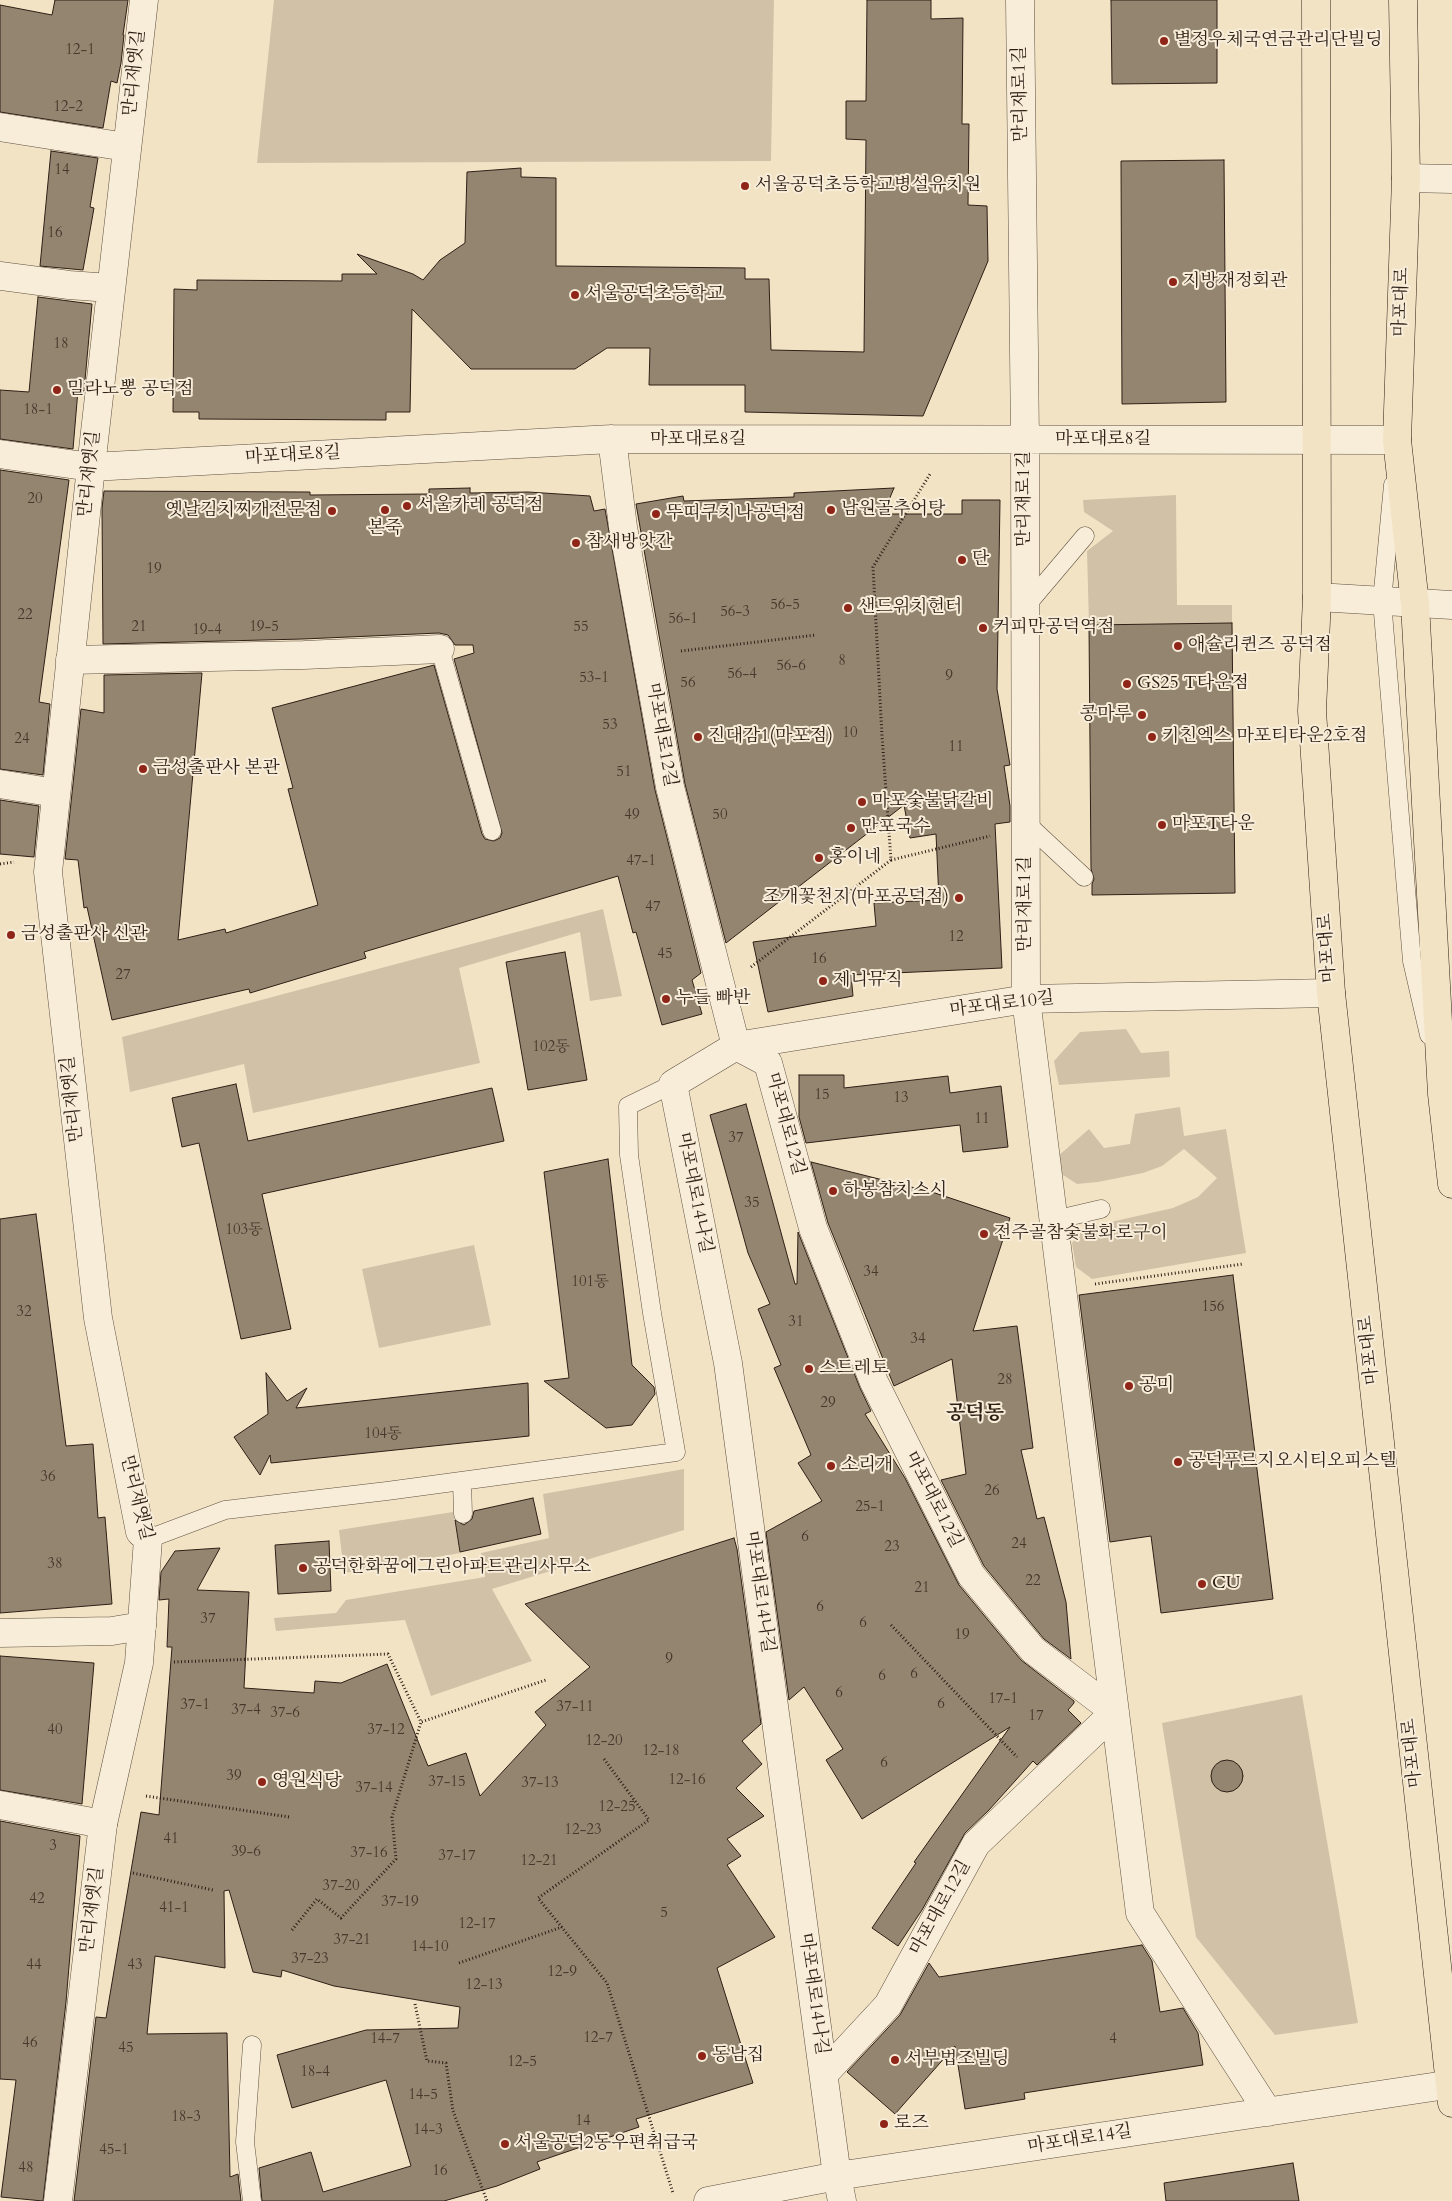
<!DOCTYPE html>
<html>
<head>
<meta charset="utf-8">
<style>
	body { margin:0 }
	canvas { display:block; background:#f2e3c5 }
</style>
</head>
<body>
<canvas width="1452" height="2201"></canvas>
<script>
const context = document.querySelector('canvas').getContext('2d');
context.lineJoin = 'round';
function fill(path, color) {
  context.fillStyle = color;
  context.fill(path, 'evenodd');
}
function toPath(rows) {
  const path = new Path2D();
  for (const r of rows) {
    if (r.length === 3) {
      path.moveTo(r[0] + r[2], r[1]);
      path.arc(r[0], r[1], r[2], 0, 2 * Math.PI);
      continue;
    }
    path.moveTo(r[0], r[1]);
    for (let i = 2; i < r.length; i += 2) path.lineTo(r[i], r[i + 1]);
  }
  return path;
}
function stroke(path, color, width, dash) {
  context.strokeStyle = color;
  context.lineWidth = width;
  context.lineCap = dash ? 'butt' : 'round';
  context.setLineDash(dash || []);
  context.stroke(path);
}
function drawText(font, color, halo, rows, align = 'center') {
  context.font = font + ' Cardo,"Noto Serif KR",serif';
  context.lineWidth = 4;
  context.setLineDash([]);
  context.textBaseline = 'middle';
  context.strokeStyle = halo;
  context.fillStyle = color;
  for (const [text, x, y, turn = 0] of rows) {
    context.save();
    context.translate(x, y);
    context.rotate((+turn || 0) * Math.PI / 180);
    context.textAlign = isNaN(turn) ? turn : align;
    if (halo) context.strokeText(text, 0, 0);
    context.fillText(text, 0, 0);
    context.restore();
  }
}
fill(toPath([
	[274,0,774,0,771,161,257,163],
	[1176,495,1177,605,1232,605,1232,623,1089,625,1087,551,1113,531,1084,512,1083,500],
	[603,909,622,996,590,1001,580,932,459,968,480,1063,253,1113,244,1064,130,1092,122,1037],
	[1126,1029,1141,1053,1169,1051,1170,1077,1059,1085,1054,1061,1080,1032],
	[1180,1107,1184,1136,1226,1129,1246,1253,1092,1279,1076,1267,1072,1243,1084,1228,1173,1208,1198,1197,1217,1178,1184,1149,1162,1166,1143,1173,1098,1182,1077,1184,1063,1175,1057,1157,1089,1129,1104,1148,1130,1144,1135,1114],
	[474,1245,491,1325,379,1348,362,1269],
	[684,1469,684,1530,492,1589,532,1661,431,1696,405,1620,276,1631,274,1618,336,1613,346,1600,485,1577,481,1553,549,1538,543,1494],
	[453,1512,460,1553,344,1573,339,1530],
	[1302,1695,1358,2023,1275,2035,1196,1937,1162,1723]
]), '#d1c2a7');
const building = toPath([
	[55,0,128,0,123,35,124,35,121,63,117,83,111,81,103,128,0,112,0,5,52,15,55,0],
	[867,0,931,0,931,19,963,18,962,124,969,124,968,205,987,206,988,261,923,416,745,412,745,385,649,385,650,348,607,348,575,369,471,369,412,309,410,412,386,412,386,420,199,419,199,412,173,412,174,289,197,290,197,280,342,281,342,274,377,274,357,254,413,274,423,280,440,260,465,243,467,172,521,168,521,177,556,178,556,266,745,268,745,279,769,279,771,350,864,352,866,140,846,139,846,101,866,101,867,0],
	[1111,0,1217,0,1217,83,1112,84,1111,0],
	[51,151,98,158,90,207,94,208,83,270,40,266,51,151],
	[1224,160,1226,402,1122,404,1121,161,1224,160],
	[38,297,92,304,84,391,78,390,73,449,0,439,0,390,29,392,38,297],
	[0,470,69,480,39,702,50,704,43,775,0,769,0,470],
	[470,488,470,493,528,492,590,496,594,511,605,509,655,790,701,973,692,980,702,1014,662,1025,636,932,633,933,618,876,364,952,366,958,250,993,249,989,112,1020,87,907,84,908,78,860,65,859,81,709,104,713,104,675,202,673,178,940,225,929,226,933,318,905,288,789,293,788,272,708,434,665,482,834,485,839,494,841,500,838,502,833,454,659,474,653,473,645,455,645,448,635,439,633,303,639,103,644,102,508,104,491,310,492,310,495,429,494,429,489,470,488],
	[894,488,883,514,962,514,962,500,1000,500,997,689,1010,765,1004,766,1010,806,1010,822,995,824,1002,968,851,975,853,996,768,1012,753,942,876,926,874,903,939,900,936,834,910,838,904,805,726,943,685,784,636,504,683,496,684,501,794,497,794,493,894,488],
	[1232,623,1235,893,1092,895,1092,884,1094,879,1091,869,1089,625,1232,623],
	[0,800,39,806,34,857,0,854,0,800],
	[565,952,587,1080,528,1090,506,962,565,952],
	[799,1075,844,1075,844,1088,948,1076,950,1093,1001,1086,1008,1147,963,1152,960,1125,806,1143,799,1117,799,1075],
	[236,1084,248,1141,492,1088,504,1141,262,1194,291,1329,241,1339,199,1143,182,1147,172,1098,236,1084],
	[746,1104,795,1284,797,1284,798,1232,860,1388,871,1411,865,1414,905,1478,959,1585,1021,1660,1074,1701,1074,1703,1068,1710,1081,1723,1037,1765,1033,1761,989,1810,965,1833,922,1910,898,1946,872,1928,916,1863,914,1862,1010,1727,862,1819,826,1760,843,1749,804,1687,789,1700,766,1532,822,1501,798,1463,811,1455,774,1368,781,1365,758,1309,770,1304,748,1253,710,1115,746,1104],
	[608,1159,632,1365,654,1387,655,1394,632,1425,606,1428,544,1381,569,1378,544,1172,608,1159],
	[811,1162,935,1193,1010,1218,973,1331,1017,1326,1033,1448,1021,1450,1037,1519,1044,1517,1066,1602,1071,1659,1044,1639,984,1566,941,1480,966,1474,952,1359,894,1386,828,1223,811,1162],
	[36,1214,66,1446,93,1444,98,1518,105,1517,112,1604,0,1613,0,1219,36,1214],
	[1233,1275,1273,1599,1161,1613,1151,1536,1110,1542,1079,1295,1233,1275],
	[266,1373,287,1401,307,1388,296,1408,528,1383,529,1436,271,1463,270,1455,260,1475,234,1437,268,1414,266,1373],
	[533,1498,541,1534,460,1552,455,1520,464,1525,472,1519,474,1511,533,1498],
	[734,1538,737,1549,761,1724,742,1741,762,1764,736,1788,764,1816,727,1839,741,1856,727,1865,775,1937,717,1968,753,2083,636,2119,639,2127,537,2162,540,2169,497,2186,444,2201,262,2201,259,2168,311,2152,323,2192,411,2166,386,2080,292,2108,277,2055,366,2030,458,2028,460,2007,334,1986,282,1970,281,1977,253,1972,229,1890,224,1891,225,1968,155,1956,147,2034,227,2033,230,2177,238,2174,241,2201,74,2201,96,2017,106,2018,141,1812,159,1815,172,1647,167,1647,169,1599,159,1600,161,1572,175,1551,220,1548,197,1590,249,1592,244,1688,314,1693,315,1681,341,1683,387,1664,428,1766,466,1753,480,1796,546,1725,535,1712,590,1667,525,1604,734,1538],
	[329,1541,331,1591,278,1594,275,1545,329,1541],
	[0,1656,94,1663,82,1804,0,1790,0,1656],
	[1227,1776,16],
	[0,1821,80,1836,66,2002,43,2201,1,2197,16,2080,0,2079,0,1821],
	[1142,1945,1152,1961,1160,2012,1183,2008,1198,2033,1203,2065,1024,2093,1025,2099,965,2109,955,2046,895,2114,847,2072,900,2015,929,1963,939,1977,1142,1945],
	[1293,2163,1299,2201,1166,2201,1164,2183,1293,2163]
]);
fill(building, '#948571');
stroke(building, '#2e1f15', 1);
const service = toPath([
	[1393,485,1382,601,1412,961,1429,1035],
	[1025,607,1085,536],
	[440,649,492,831],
	[1026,823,1084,877],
	[1054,1220,1101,1209],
	[462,1481,463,1514],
	[148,1539,225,1510,387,1491,676,1452,652,1313,629,1155,628,1106,673,1084],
	[252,2201,245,2142,252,2045]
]);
const minor = toPath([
	[1020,0,1025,440,1026,999,1140,1913,1268,2112],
	[1406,178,1452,179],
	[612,439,623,527,670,787,736,1046,768,1063,813,1228,874,1382,971,1575,1033,1650,1115,1712],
	[0,454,91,467,612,439,1397,440],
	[1317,597,1452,605],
	[70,660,304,655,440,649],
	[0,1633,112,1631,142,1626],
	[0,1805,103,1824],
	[824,2074,888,2005,976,1844,1115,1712],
	[708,2201,837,2176,1452,2084],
	[842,2201,837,2176,728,1363,673,1084,736,1046,1026,999,1331,993]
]);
const tertiary = toPath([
	[0,127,126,147],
	[0,276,69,285,110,288],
	[0,784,56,793],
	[58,2201,103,1824,139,1663,148,1539,140,1532,98,1318,48,872,91,467,144,0]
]);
const primary = toPath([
	[1316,0,1317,597,1312,711,1331,993,1452,2103],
	[1403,0,1406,178,1397,440,1415,604,1442,1094,1452,1184]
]);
stroke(service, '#5f5041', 19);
stroke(minor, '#5f5041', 29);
stroke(tertiary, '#5f5041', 29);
stroke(primary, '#2e1f15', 29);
stroke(toPath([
	[681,651,816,635],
	[891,860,990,836],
	[0,864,14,862],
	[751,967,891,860,882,736,873,567,930,474],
	[1095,1284,1243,1264],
	[891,1625,1017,1757],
	[174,1662,388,1654,421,1722,546,1680],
	[604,1759,649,1820,538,1898,607,1983,673,2193],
	[146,1796,289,1817],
	[133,1873,213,1890],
	[292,1930,317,1899,341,1918,396,1859,392,1817,421,1722],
	[459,1963,562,1927],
	[415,2004,427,2061,446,2063,453,2111,487,2201]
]), '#2e1f15', 3, [1, 2.5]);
stroke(service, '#f7edd9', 18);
stroke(minor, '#f7edd9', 28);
stroke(tertiary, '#f7edd9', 28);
stroke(primary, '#f2e3c5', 28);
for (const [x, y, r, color] of [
	[1164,41,5,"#8f2418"],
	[745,186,5,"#8f2418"],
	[1173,282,5,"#8f2418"],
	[575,295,5,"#8f2418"],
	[57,390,5,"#8f2418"],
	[407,506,5,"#8f2418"],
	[385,510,5,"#8f2418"],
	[831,510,5,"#8f2418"],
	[332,511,5,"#8f2418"],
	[656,514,5,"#8f2418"],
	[576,543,5,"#8f2418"],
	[962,560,5,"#8f2418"],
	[848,608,5,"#8f2418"],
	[983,628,5,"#8f2418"],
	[1178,646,5,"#8f2418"],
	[1127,684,5,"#8f2418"],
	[1142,715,5,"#8f2418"],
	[698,737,5,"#8f2418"],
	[1152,737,5,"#8f2418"],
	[143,769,5,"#8f2418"],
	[862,802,5,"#8f2418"],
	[1162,825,5,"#8f2418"],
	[851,828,5,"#8f2418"],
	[819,858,5,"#8f2418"],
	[959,898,5,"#8f2418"],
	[11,935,5,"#8f2418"],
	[823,981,5,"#8f2418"],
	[666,999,5,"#8f2418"],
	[833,1191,5,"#8f2418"],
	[984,1234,5,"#8f2418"],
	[809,1369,5,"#8f2418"],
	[1129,1386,5,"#8f2418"],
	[1178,1462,5,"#8f2418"],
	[831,1466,5,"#8f2418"],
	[303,1568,5,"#8f2418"],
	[1202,1584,5,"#8f2418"],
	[262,1782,5,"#8f2418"],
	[702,2056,5,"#8f2418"],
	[895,2060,5,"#8f2418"],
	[884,2124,5,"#8f2418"],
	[505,2144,5,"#8f2418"]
]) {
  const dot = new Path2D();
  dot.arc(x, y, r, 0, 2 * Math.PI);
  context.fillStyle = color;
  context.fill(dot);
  stroke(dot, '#f7edd9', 2);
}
drawText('15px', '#48382c', null, [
	["12-1",80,51],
	["12-2",68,108],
	["14",62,171],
	["16",55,234],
	["18",61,345],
	["18-1",38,411],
	["20",35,500],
	["19",154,570],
	["56-5",785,606],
	["56-3",735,613],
	["22",25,616],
	["56-1",683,620],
	["21",139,628],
	["19-5",264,628],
	["55",581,628],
	["19-4",207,631],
	["8",842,662],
	["56-6",791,667],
	["56-4",742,675],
	["9",949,677],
	["53-1",594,679],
	["56",688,684],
	["53",610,726],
	["10",850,734],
	["24",22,740],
	["11",956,748],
	["51",624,773],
	["49",632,816],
	["50",720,816],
	["47-1",641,862],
	["47",653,908],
	["12",956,938],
	["45",665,955],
	["16",819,960],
	["27",123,976],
	["102동",551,1048],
	["15",822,1096],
	["13",901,1099],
	["11",982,1120],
	["37",736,1139],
	["35",752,1204],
	["103동",244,1231],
	["34",871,1273],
	["101동",590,1283],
	["156",1213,1308],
	["32",24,1313],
	["31",796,1323],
	["34",918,1340],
	["28",1005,1381],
	["29",828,1404],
	["104동",383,1435],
	["36",48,1478],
	["26",992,1492],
	["25-1",870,1508],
	["6",805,1538],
	["24",1019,1545],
	["23",892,1548],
	["38",55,1565],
	["22",1033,1582],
	["21",922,1589],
	["6",820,1608],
	["37",208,1620],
	["6",863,1624],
	["19",962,1636],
	["9",669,1660],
	["6",914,1675],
	["6",882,1677],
	["6",839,1694],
	["17-1",1003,1700],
	["6",941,1705],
	["37-1",195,1706],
	["37-11",575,1708],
	["37-4",246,1711],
	["37-6",285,1714],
	["17",1036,1717],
	["40",55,1731],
	["37-12",386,1731],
	["12-20",604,1742],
	["12-18",661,1752],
	["6",884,1764],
	["39",234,1777],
	["12-16",687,1781],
	["37-15",447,1783],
	["37-13",540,1784],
	["37-14",374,1789],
	["12-25",617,1808],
	["12-23",583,1831],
	["41",171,1840],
	["3",53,1847],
	["39-6",246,1853],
	["37-16",369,1854],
	["37-17",457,1857],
	["12-21",539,1862],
	["37-20",341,1887],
	["42",37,1900],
	["37-19",400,1903],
	["41-1",174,1909],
	["5",664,1914],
	["12-17",477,1925],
	["37-21",352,1941],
	["14-10",430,1948],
	["37-23",310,1960],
	["44",34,1966],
	["43",135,1966],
	["12-9",562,1973],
	["12-13",484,1986],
	["12-7",598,2039],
	["14-7",385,2040],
	["4",1113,2040],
	["46",30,2044],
	["45",126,2049],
	["12-5",522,2063],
	["18-4",315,2073],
	["14-5",423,2096],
	["18-3",186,2118],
	["14",583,2122],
	["14-3",428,2131],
	["45-1",114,2151],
	["48",26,2169],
	["16",440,2172]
]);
drawText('18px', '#2e1f15', '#f7edd9', [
	["별정우체국연금관리단빌딩",1174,41],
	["서울공덕초등학교병설유치원",755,186],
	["지방재정회관",1183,282],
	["서울공덕초등학교",585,295],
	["밀라노뽕 공덕점",67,390],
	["서울카레 공덕점",417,506],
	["남원골추어탕",841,510],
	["옛날김치찌개전문점",322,511,"right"],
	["뚜띠쿠치나공덕점",666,514],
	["본죽",385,529,"center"],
	["참새방앗간",586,543],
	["단",972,560],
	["샌드위치헌터",858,608],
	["커피만공덕역점",993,628],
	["애슐리퀸즈 공덕점",1188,646],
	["GS25 T타운점",1137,684],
	["콩마루",1132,715,"right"],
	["진대감1(마포점)",708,737],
	["키친엑스 마포티타운2호점",1162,737],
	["금성출판사 본관",153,769],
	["마포숯불닭갈비",872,802],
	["마포T타운",1172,825],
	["만포국수",861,828],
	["홍이네",829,858],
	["조개꽃천지(마포공덕점)",949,898,"right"],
	["금성출판사 신관",21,935],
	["제니뮤직",833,981],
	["누들 빠반",676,999],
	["하봉참치스시",843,1191],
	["전주골참숯불화로구이",994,1234],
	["스트레토",819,1369],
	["공미",1139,1386],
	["공덕푸르지오시티오피스텔",1188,1462],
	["소리개",841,1466],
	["공덕한화꿈에그린아파트관리사무소",313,1568],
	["CU",1212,1584],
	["영원식당",272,1782],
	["동남집",712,2056],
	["서부법조빌딩",905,2060],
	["로즈",894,2124],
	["서울공덕2동우편취급국",515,2144]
], 'left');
drawText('18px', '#2e1f15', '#f7edd9', [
	["만리재옛길",135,73,-84],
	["만리재로1길",1021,94,-91],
	["마포대로",1402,302,-88],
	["마포대로8길",698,440],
	["마포대로8길",1103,440],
	["마포대로8길",293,456,-3],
	["만리재옛길",90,474,-84],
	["만리재로1길",1025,499,-90],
	["마포대로12길",661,735,80],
	["만리재로1길",1026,904,-90],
	["마포대로",1328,948,-94],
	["마포대로10길",1002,1005,-7],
	["만리재옛길",73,1099,-96],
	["마포대로12길",785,1124,75],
	["마포대로14나길",694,1193,79],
	["마포대로",1370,1350,-96],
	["만리재옛길",136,1498,76],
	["마포대로12길",933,1500,63],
	["마포대로14나길",759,1592,82],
	["마포대로",1413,1753,-96],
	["마포대로12길",941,1908,-61],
	["만리재옛길",93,1910,-83],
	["마포대로14나길",813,1994,82],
	["마포대로14길",1080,2140,-9]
]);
drawText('bold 20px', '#2e1f15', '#f7edd9', [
	["공덕동",975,1414]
]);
</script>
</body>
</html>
